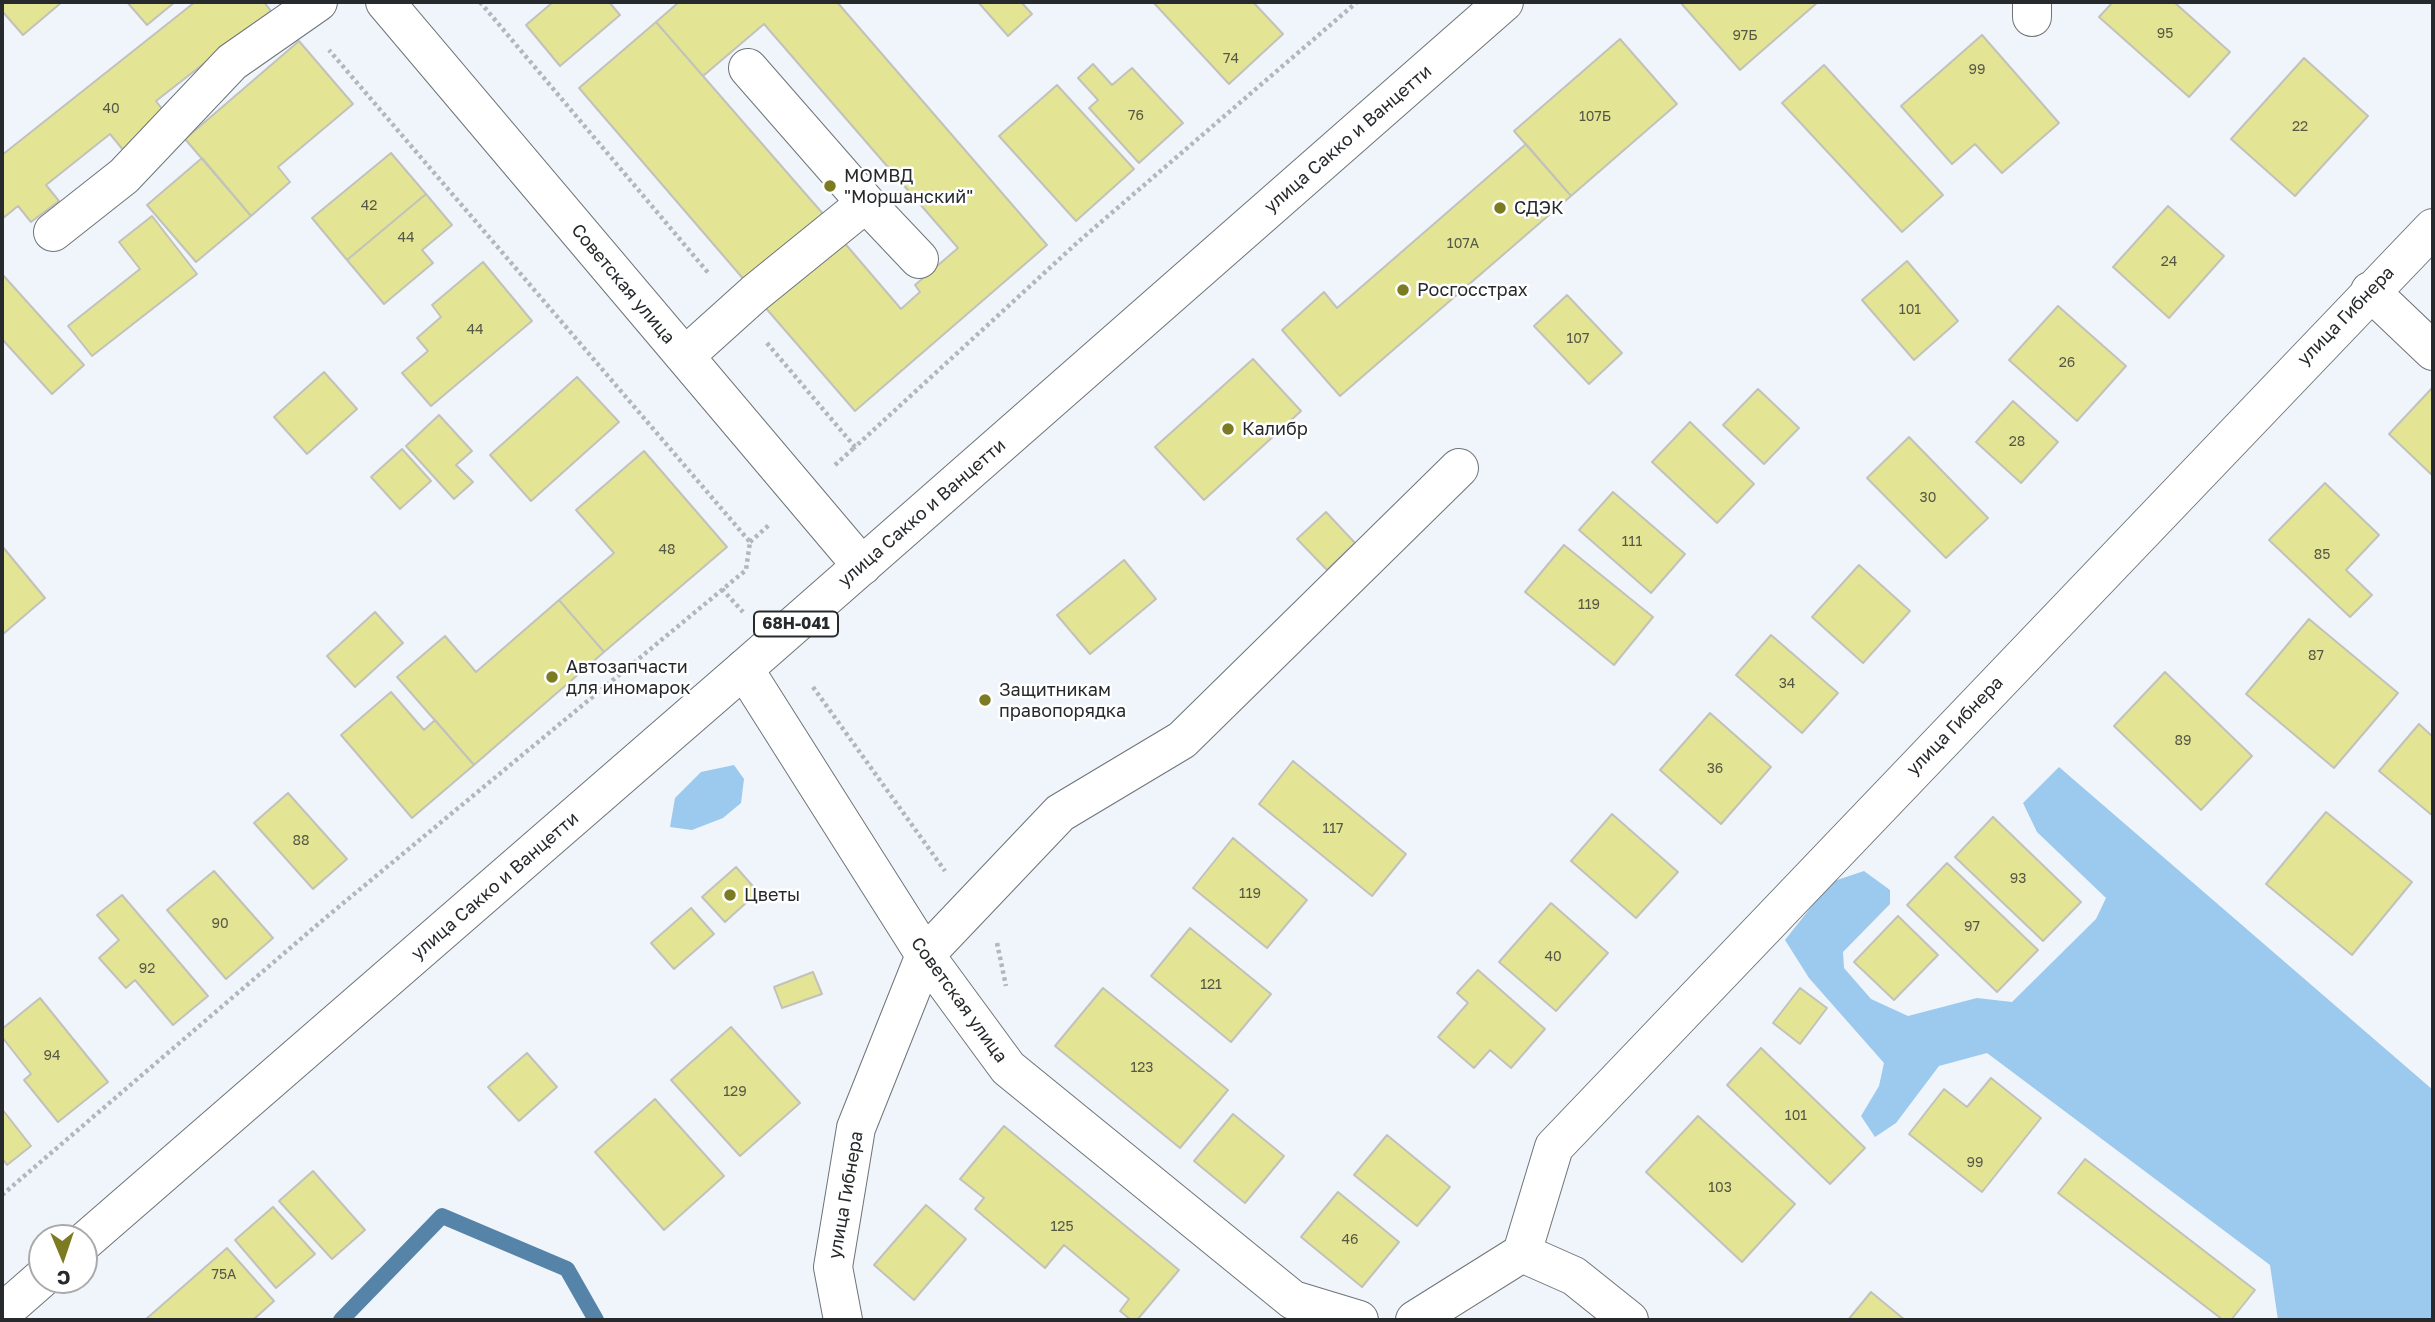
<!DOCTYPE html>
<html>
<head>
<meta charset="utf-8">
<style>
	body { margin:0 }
	#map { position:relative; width:2435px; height:1322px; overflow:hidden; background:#eff5fb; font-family:"Golos Text",sans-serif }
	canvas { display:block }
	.frame { position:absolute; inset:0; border:4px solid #272a2c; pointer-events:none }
	.north { position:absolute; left:28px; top:1224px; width:70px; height:70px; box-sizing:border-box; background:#fff; border:2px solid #a9aaab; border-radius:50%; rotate:178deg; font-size:19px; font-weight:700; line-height:28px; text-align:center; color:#272a2c }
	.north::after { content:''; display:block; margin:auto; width:24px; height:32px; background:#7c7b22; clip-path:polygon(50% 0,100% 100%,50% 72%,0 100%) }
</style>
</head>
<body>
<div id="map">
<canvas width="2435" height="1322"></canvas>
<div class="frame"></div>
<div class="north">С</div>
</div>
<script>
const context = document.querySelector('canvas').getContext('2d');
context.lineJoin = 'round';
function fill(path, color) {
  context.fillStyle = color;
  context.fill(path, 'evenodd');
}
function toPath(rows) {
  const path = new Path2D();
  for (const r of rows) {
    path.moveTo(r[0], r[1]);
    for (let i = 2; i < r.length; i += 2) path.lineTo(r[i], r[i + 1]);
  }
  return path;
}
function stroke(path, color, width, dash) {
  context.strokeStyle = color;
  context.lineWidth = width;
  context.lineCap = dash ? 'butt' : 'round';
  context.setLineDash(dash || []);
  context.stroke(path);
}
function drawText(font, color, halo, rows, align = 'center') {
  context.font = font + ' "Golos Text",sans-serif';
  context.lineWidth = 5;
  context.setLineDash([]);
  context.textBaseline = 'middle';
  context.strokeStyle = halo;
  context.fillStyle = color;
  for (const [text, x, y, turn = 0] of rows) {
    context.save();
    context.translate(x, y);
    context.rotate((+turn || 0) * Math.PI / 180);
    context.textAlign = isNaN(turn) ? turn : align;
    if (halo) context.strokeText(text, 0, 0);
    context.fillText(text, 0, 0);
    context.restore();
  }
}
fill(toPath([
	[734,765,744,779,741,803,723,818,692,830,670,827,675,798,701,772],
	[2059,767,2433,1090,2433,1320,2278,1320,2270,1265,1987,1053,1939,1066,1896,1123,1875,1137,1861,1116,1879,1086,1884,1063,1809,978,1785,940,1831,882,1864,871,1890,890,1890,904,1843,952,1844,968,1871,999,1908,1016,1977,998,2012,1002,2096,919,2106,898,2037,832,2023,803]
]), '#9cc9ee');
stroke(toPath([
	[341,1320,442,1216,567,1269,596,1320]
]), '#5683a8', 16);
const building = toPath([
	[2,2,62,2,23,35,2,11,2,2],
	[127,2,175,2,147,25,127,2],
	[195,2,264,2,271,11,156,101,168,117,124,151,110,134,46,185,59,201,31,222,18,206,2,219,2,155,195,2],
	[553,2,609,2,620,15,560,66,526,25,553,2],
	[679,2,837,2,1047,245,855,411,764,306,842,240,901,309,920,292,915,285,958,248,764,24,703,76,656,22,679,2],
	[978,2,1021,2,1032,14,1008,36,978,2],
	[1153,2,1253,2,1283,34,1229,84,1153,2],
	[1680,2,1818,2,1740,70,1680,2],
	[2113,2,2174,2,2230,52,2189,97,2099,17,2113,2],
	[656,22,824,215,746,282,579,88,656,22],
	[1982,35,2059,123,2002,173,1975,144,1952,164,1901,106,1982,35],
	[1620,39,1677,104,1571,196,1514,131,1620,39],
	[299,41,353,104,278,167,290,182,251,216,185,139,299,41],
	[2304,58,2368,116,2295,196,2231,139,2304,58],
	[1093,64,1112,85,1132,68,1183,123,1139,163,1089,108,1098,100,1078,78,1093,64],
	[1824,65,1943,195,1902,232,1782,103,1824,65],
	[1057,85,1134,169,1076,221,999,136,1057,85],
	[1526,144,1571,196,1340,396,1282,330,1324,292,1337,308,1526,144],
	[391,153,426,194,347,260,312,218,391,153],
	[202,158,251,216,196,262,147,205,202,158],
	[426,194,452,225,422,250,433,263,384,304,347,260,426,194],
	[2168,206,2224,256,2169,318,2113,267,2168,206],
	[152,216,197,274,92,356,68,326,140,269,119,242,152,216],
	[1907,261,1958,321,1914,360,1862,300,1907,261],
	[483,262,532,321,431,406,402,373,428,351,417,338,441,317,432,305,483,262],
	[2,274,84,365,52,394,2,339,2,274],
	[1567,295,1622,353,1589,384,1534,326,1567,295],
	[2058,306,2126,366,2077,421,2009,360,2058,306],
	[1253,359,1301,411,1204,500,1155,447,1253,359],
	[324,372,357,409,307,454,274,417,324,372],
	[577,377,619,422,531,501,490,455,577,377],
	[2433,387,2433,476,2389,434,2433,387],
	[1758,389,1799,428,1764,464,1723,425,1758,389],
	[2013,401,2058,442,2021,483,1976,442,2013,401],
	[439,415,472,451,456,465,473,482,454,499,406,446,439,415],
	[1690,422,1754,484,1717,523,1652,462,1690,422],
	[1909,437,1988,518,1946,558,1867,478,1909,437],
	[402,449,431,481,400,509,371,477,402,449],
	[644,451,727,547,604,652,559,600,614,553,576,510,644,451],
	[2325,483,2379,535,2346,570,2372,595,2350,617,2269,540,2325,483],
	[1613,492,1685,554,1651,593,1579,530,1613,492],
	[1326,512,1355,543,1327,570,1297,539,1326,512],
	[1564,545,1653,617,1614,665,1525,592,1564,545],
	[2,546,45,598,2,635,2,546],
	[1124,560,1156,599,1090,654,1057,615,1124,560],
	[1859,565,1910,611,1863,663,1812,617,1859,565],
	[559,600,604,652,474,765,397,677,445,636,476,672,559,600],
	[375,612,403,643,355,687,327,656,375,612],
	[2309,619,2398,693,2334,768,2246,694,2309,619],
	[1771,635,1838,693,1802,733,1736,675,1771,635],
	[2165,672,2252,756,2201,810,2114,726,2165,672],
	[391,692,424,730,435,720,474,765,412,818,341,735,391,692],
	[1710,713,1771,767,1721,824,1660,770,1710,713],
	[2419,724,2433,737,2433,816,2379,771,2419,724],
	[1293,761,1406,854,1372,896,1259,804,1293,761],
	[288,793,347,859,313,889,254,823,288,793],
	[2326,812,2412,882,2352,955,2266,884,2326,812],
	[1612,814,1678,872,1636,918,1571,861,1612,814],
	[1993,817,2081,902,2043,941,1955,857,1993,817],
	[1233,838,1307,900,1267,948,1193,888,1233,838],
	[1947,863,2038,950,1997,992,1907,905,1947,863],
	[736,867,758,892,725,922,702,897,736,867],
	[214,871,273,938,226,979,167,910,214,871],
	[122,895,208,996,173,1025,135,980,126,988,99,958,119,940,97,915,122,895],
	[1551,903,1608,953,1556,1011,1499,962,1551,903],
	[691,908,714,934,674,969,651,943,691,908],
	[1898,916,1938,955,1894,1000,1854,962,1898,916],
	[1190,928,1271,994,1231,1042,1151,976,1190,928],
	[1478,970,1545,1029,1511,1068,1490,1050,1474,1068,1438,1037,1468,1003,1457,993,1478,970],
	[813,972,822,994,782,1008,774,987,813,972],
	[1103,988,1228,1090,1180,1148,1055,1046,1103,988],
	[1800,988,1827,1008,1800,1044,1773,1023,1800,988],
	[40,998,108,1082,58,1122,24,1080,31,1074,2,1037,2,1029,40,998],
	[731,1027,800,1103,740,1156,671,1080,731,1027],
	[1761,1048,1865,1148,1830,1184,1727,1085,1761,1048],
	[527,1053,557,1087,519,1121,488,1087,527,1053],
	[1991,1078,2041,1118,1982,1192,1909,1134,1944,1089,1967,1107,1991,1078],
	[655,1099,724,1176,664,1230,595,1152,655,1099],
	[2,1109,31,1146,7,1165,2,1158,2,1109],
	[1233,1114,1284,1156,1245,1203,1194,1161,1233,1114],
	[1698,1116,1795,1204,1742,1262,1646,1172,1698,1116],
	[1004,1126,1179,1270,1137,1320,1131,1320,1120,1311,1129,1299,1064,1245,1045,1268,975,1209,984,1198,960,1179,1004,1126],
	[1387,1135,1450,1187,1417,1226,1354,1175,1387,1135],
	[2085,1159,2255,1290,2231,1320,2223,1320,2058,1193,2085,1159],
	[313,1171,365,1230,332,1259,279,1201,313,1171],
	[1338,1192,1399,1242,1362,1287,1301,1237,1338,1192],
	[926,1205,966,1239,914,1300,874,1265,926,1205],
	[273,1207,315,1254,276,1288,235,1240,273,1207],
	[227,1248,274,1301,253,1320,145,1320,227,1248],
	[1871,1292,1905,1320,1848,1320,1871,1292]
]);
fill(building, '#e4e495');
stroke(building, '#c1c2ba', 2);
const minor = toPath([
	[385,2,862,566],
	[2032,2,2032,17],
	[866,203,919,259],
	[53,232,124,176,232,62,318,2],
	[2370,291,2433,351],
	[685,356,755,293,866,203,748,68],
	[744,669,925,955,1008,1068,1293,1300,1359,1320],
	[1522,1253,1554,1147,2433,228],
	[843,1320,833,1267,856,1128,925,955,1060,813,1182,740,1459,468],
	[1415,1320,1522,1253,1574,1276,1629,1320]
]);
const major = toPath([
	[84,1242,744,669,1504,2],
	[2,1313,42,1278]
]);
stroke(minor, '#6e7478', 40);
stroke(major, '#6e7478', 40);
stroke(toPath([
	[480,2,710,275],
	[767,343,855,447,1079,241,1357,2],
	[835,465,855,447],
	[750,542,769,525],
	[722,589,743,612],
	[813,687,945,871],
	[997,943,1006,986],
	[2,1195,324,919,746,570,750,542,329,50]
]), '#b1b7bb', 4.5, [3.5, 3.5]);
stroke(minor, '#fff', 38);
stroke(major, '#fff', 38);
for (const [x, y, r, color] of [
	[830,186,7,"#7c7b22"],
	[1500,208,7,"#7c7b22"],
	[1403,290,7,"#7c7b22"],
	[1228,429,7,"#7c7b22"],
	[552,677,7,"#7c7b22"],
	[985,700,7,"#7c7b22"],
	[730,895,7,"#7c7b22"]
]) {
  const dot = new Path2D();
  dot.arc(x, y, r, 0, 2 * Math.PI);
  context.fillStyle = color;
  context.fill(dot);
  stroke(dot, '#fff', 2.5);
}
drawText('14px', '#565846', null, [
	["95",2165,34],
	["97Б",1745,36],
	["74",1231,59],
	["99",1977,70],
	["40",111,109],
	["76",1136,116],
	["107Б",1595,117],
	["22",2300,127],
	["42",369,206],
	["44",406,238],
	["107А",1463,244],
	["24",2169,262],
	["101",1910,310],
	["44",475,330],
	["107",1578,339],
	["26",2067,363],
	["28",2017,442],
	["30",1928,498],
	["111",1632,542],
	["48",667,550],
	["85",2322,555],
	["119",1589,605],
	["87",2316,656],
	["34",1787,684],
	["89",2183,741],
	["36",1715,769],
	["117",1333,829],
	["88",301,841],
	["93",2018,879],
	["119",1250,894],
	["90",220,924],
	["97",1972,927],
	["40",1553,957],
	["92",147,969],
	["121",1211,985],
	["94",52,1056],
	["123",1142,1068],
	["129",735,1092],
	["101",1796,1116],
	["99",1975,1163],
	["103",1720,1188],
	["125",1062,1227],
	["46",1350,1240],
	["75А",224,1275]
]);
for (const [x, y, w] of [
	[796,624,84]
]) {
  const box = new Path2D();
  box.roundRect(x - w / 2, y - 12.5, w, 25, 5);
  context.fillStyle = '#fff';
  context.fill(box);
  stroke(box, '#272a2c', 2);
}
drawText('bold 16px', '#272a2c', null, [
	["68Н-041",796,624]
]);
drawText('18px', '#272a2c', '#fff', [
	["улица Сакко и Ванцетти",1348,139,-41],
	["Советская улица",623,284,50],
	["улица Гибнера",2346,316,-46],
	["улица Сакко и Ванцетти",922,513,-41],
	["улица Гибнера",1955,726,-46],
	["улица Сакко и Ванцетти",495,886,-41],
	["Советская улица",959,1000,54],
	["улица Гибнера",846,1195,-80]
]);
drawText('18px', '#272a2c', '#fff', [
	["МОМВД",844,176],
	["\"Моршанский\"",844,197],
	["СДЭК",1514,208],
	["Росгосстрах",1417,290],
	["Калибр",1242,429],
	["Автозапчасти",566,667],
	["для иномарок",566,688],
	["Защитникам",999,690],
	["правопорядка",999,711],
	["Цветы",744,895]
], 'left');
</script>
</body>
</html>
